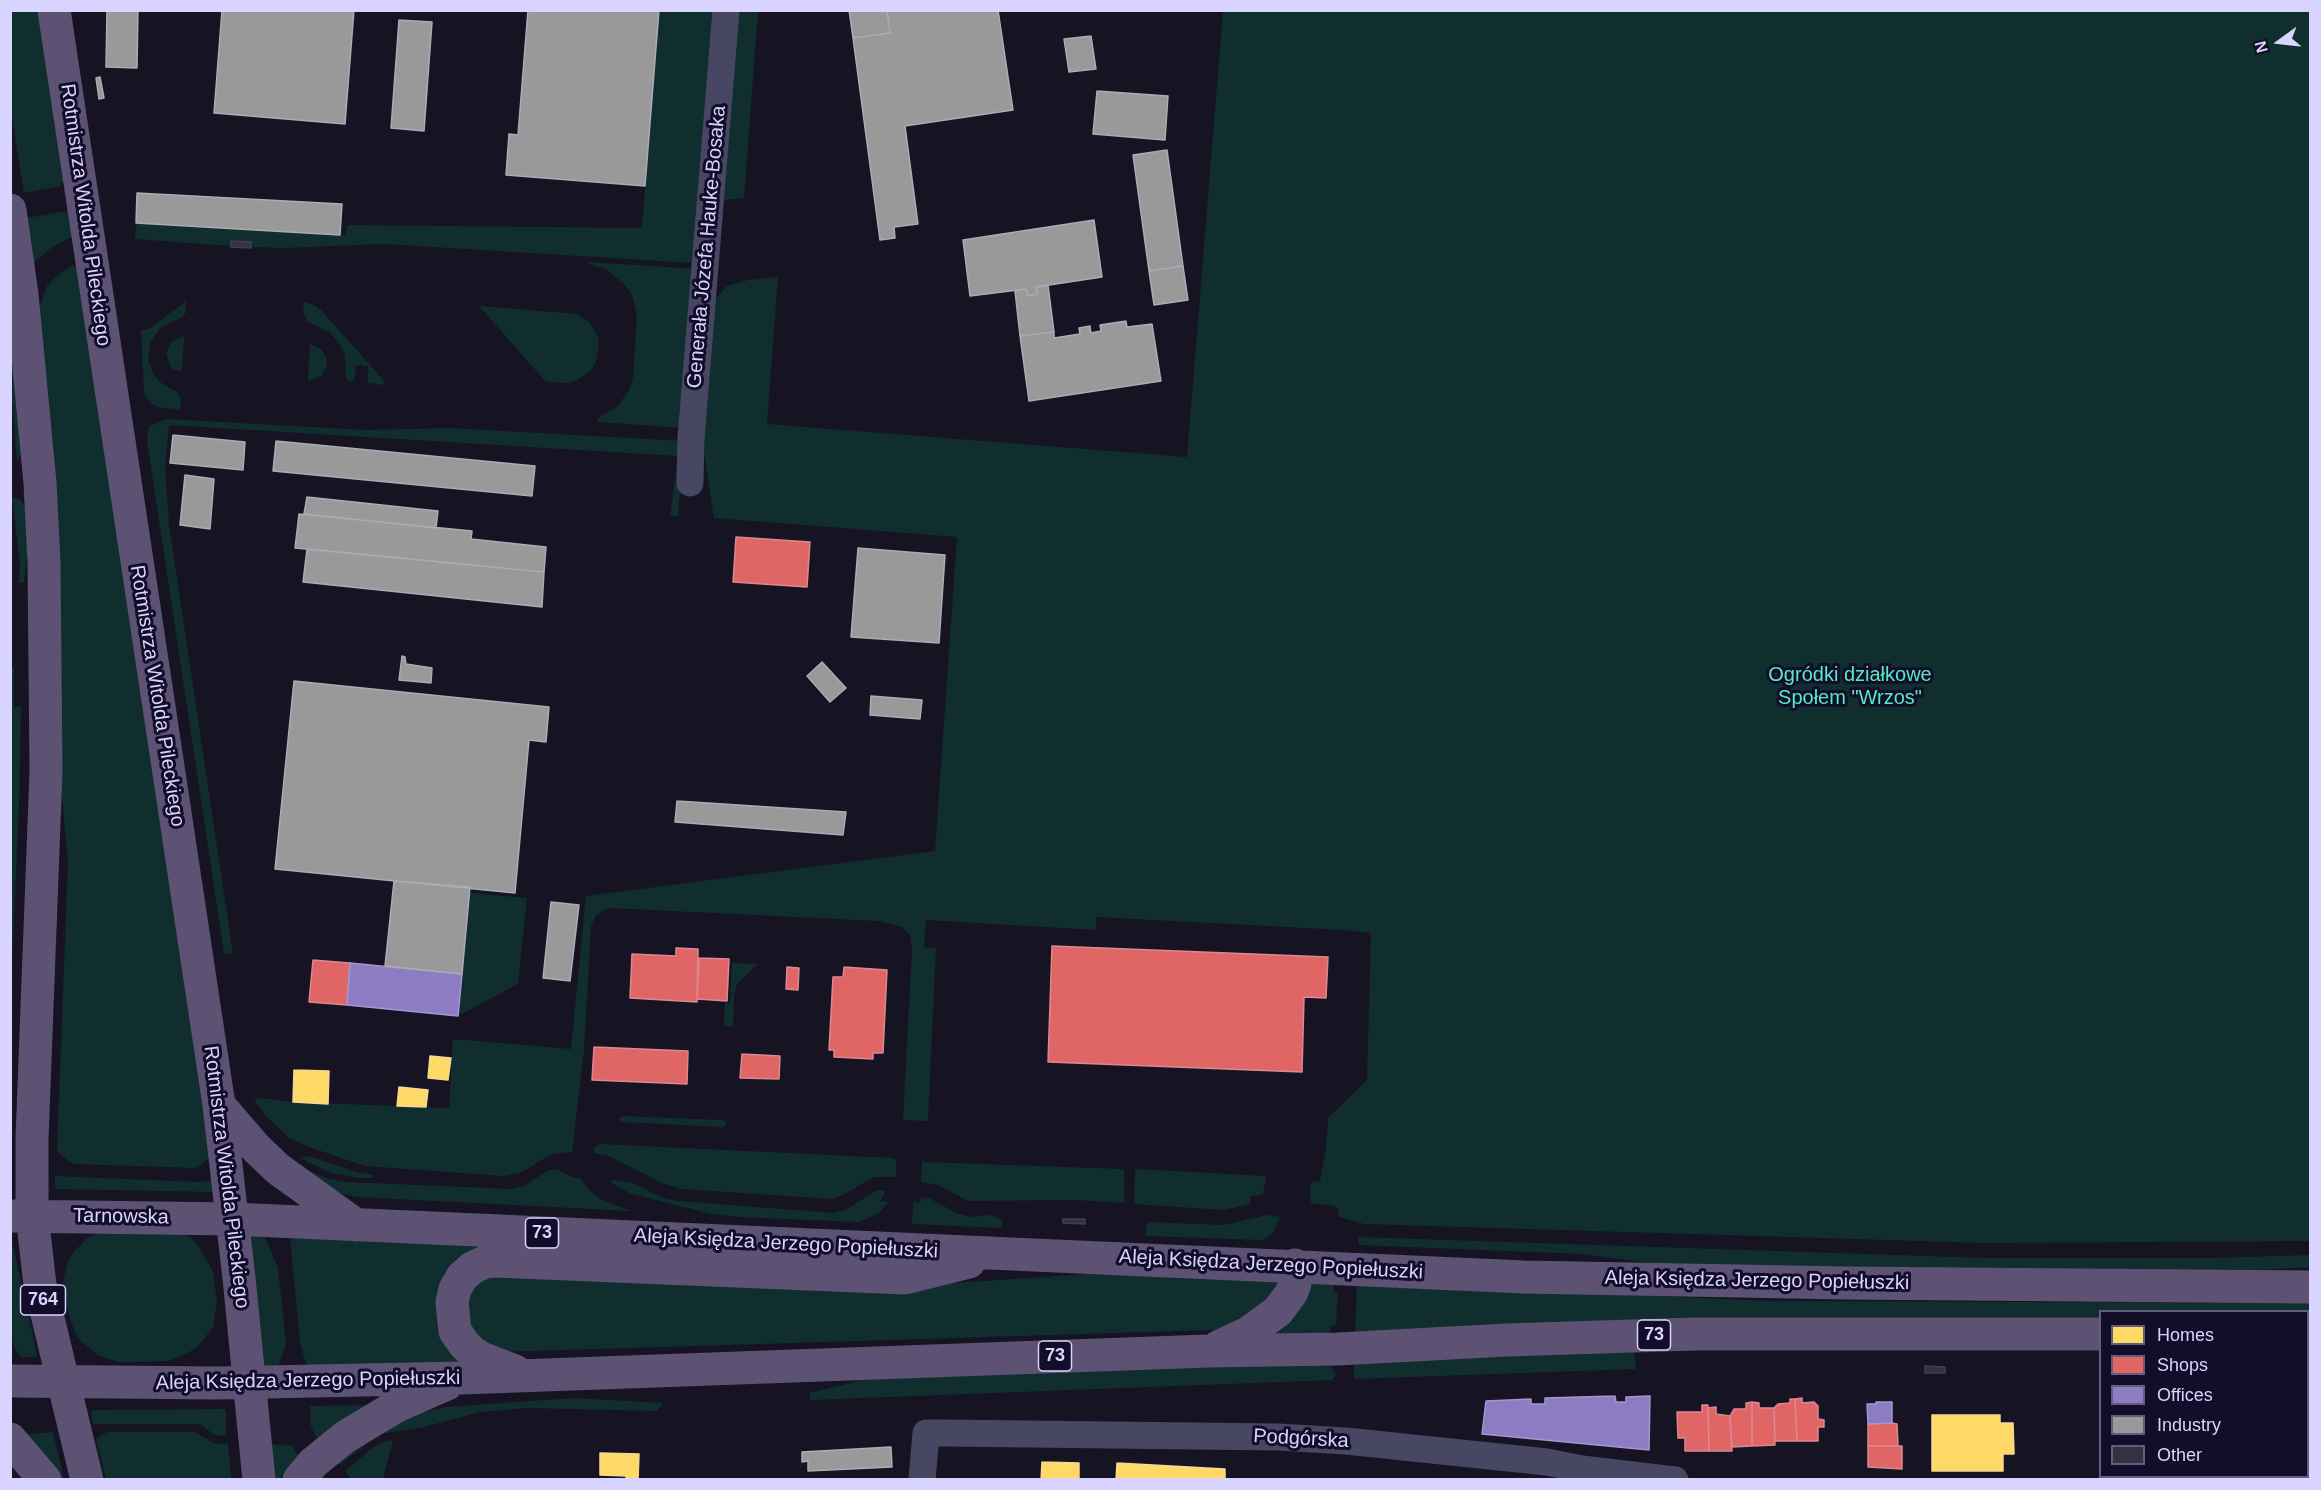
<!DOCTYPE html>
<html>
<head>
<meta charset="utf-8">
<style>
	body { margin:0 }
	#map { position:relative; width:2321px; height:1490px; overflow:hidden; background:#161322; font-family:Arial,sans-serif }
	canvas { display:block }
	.frame { position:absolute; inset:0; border:12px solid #d9d4ff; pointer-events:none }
	.legend { position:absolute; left:2099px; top:1310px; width:210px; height:168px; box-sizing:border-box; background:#120d28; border:2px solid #625d7e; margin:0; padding:8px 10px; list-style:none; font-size:18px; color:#d9d4ff }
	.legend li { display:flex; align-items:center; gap:12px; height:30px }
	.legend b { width:30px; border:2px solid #625d7e }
	.north { position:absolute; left:2249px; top:12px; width:60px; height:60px; -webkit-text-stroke:4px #120d28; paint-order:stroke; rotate:255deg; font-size:16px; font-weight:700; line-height:24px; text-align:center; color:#d9d4ff }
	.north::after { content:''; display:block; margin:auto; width:21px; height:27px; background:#d9d4ff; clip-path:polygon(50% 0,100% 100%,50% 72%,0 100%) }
</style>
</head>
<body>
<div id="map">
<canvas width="2321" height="1490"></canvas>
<div class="frame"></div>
<ul class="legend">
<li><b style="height:16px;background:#ffd966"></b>Homes</li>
<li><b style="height:16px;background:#e06666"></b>Shops</li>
<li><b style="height:16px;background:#8e7cc3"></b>Offices</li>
<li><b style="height:16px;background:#999"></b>Industry</li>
<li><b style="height:16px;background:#343144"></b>Other</li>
</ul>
<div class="north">N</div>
</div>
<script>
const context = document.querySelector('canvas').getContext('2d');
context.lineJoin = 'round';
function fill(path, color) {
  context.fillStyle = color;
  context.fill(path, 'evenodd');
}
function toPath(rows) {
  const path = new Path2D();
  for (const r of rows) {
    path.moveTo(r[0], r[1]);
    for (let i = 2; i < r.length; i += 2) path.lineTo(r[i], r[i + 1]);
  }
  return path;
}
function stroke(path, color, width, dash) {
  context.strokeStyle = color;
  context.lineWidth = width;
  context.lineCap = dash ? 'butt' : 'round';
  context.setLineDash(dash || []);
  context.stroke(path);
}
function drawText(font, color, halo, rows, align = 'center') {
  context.font = font + ' Arial,sans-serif';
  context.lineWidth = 6;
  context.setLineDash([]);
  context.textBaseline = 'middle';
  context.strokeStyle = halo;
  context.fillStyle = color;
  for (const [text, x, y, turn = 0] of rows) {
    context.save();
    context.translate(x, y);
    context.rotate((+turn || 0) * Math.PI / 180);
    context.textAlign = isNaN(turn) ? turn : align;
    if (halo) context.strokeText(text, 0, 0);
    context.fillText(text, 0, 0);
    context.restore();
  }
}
fill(toPath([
	[10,11,39,11,65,182,60,183,61,186,24,193,11,111],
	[659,11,715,11,693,263,384,244,283,248,251,247,250,242,231,241,230,246,135,239,136,223,345,235,348,225,642,228],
	[738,11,758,11,744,198,724,200],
	[1223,11,2310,11,2310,1241,1986,1243,1364,1224,1339,1217,1339,1210,1334,1206,1311,1203,1310,1183,1320,1181,1326,1149,1328,1118,1367,1080,1371,933,1344,930,1096,917,1096,930,926,920,924,947,936,948,928,1121,903,1120,912,949,910,935,902,927,879,921,609,908,596,915,591,926,584,1050,572,1152,552,1154,520,1173,504,1176,365,1166,312,1148,289,1138,266,1116,254,1100,260,1098,293,1102,449,1108,453,1039,571,1049,586,896,935,851,957,537,714,518,704,452,704,426,715,299,727,286,748,280,778,277,767,424,1187,457],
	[68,211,72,237,52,247,33,263,26,218],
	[589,262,697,269,684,428,598,422,598,418,618,406,629,390,633,378,637,316,632,295,626,286,606,269,588,264],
	[73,265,78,270,210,1157,197,1168,75,1164,68,1161,57,1151,68,862,61,786,39,316,40,305,47,286,60,273],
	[186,301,185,314,182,317,160,328,150,343,148,360,153,373,160,382,178,393,181,400,180,410,157,407,149,402,144,393,141,330,149,329],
	[303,302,312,304,321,310,385,382,384,385,368,383,368,366,356,365,354,380,351,382,346,379,345,355,340,344,329,332,308,322,304,314],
	[479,306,577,314,590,323,598,337,599,345,596,362,591,370,578,380,568,383,546,382],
	[10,320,22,453,17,461,11,388],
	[184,336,182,372,171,368,166,354,171,342],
	[310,344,322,350,327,359,327,366,321,376,308,381],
	[167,419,367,430,450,428,684,441,678,516,670,516,678,456,169,425,165,465,169,525,233,954,224,953,147,440,149,426],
	[12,497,21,500,26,508,28,547,24,583,19,583,20,565],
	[11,667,14,667,14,707,21,707,19,806,11,987],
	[469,893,527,898,518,984,458,1016],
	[732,963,758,964,737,984,734,994,733,1024,730,1027,725,1026,724,1024,725,1003,730,1003],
	[623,1116,720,1120,725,1121,726,1125,723,1127,621,1122,619,1119],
	[600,1144,893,1158,896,1161,896,1177,874,1177,843,1195,832,1199,682,1189,664,1184,609,1156,594,1153,594,1148],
	[308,1156,356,1172,374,1175,373,1178,360,1178,331,1173,300,1158],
	[922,1162,1124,1169,1124,1203,1076,1200,968,1201,938,1185,921,1182],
	[298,1163,313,1173,329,1179,348,1182,512,1189,524,1186,549,1170,557,1169,572,1177,580,1178,588,1189,600,1199,631,1211,357,1197,334,1192],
	[1135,1169,1266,1176,1263,1195,1251,1196,1250,1204,1224,1210,1134,1204],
	[55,1176,199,1182,216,1180,215,1192,57,1189,55,1187],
	[613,1180,633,1183,665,1199,679,1201,834,1213,845,1210,876,1191,886,1190,880,1201,889,1202,878,1214,859,1222,739,1217,711,1214,629,1193,612,1183,611,1181],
	[921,1197,931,1199,958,1214,972,1217,991,1215,1002,1220,1002,1228,912,1224,913,1201,920,1203],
	[1267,1215,1280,1217,1273,1233,1263,1240,1146,1236,1147,1222,1223,1225],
	[10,1232,37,1354,36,1357,21,1357,14,1347,11,1331],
	[102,1232,179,1233,190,1237,199,1247,213,1272,217,1302,213,1327,198,1346,188,1353,169,1361,118,1362,97,1355,77,1337,70,1319,63,1282,67,1264,74,1252,86,1239],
	[252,1235,264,1235,278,1268,286,1344,278,1367,265,1368,262,1365,250,1238],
	[290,1236,905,1262,469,1257,467,1363,307,1367,300,1343],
	[1358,1237,1986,1258,2211,1258,2310,1255,2310,1267,2214,1273,1678,1267,1583,1254,1359,1245],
	[1136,1271,1282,1280,1279,1293,1229,1328,1213,1330,500,1352,470,1335,465,1295,479,1276,907,1286],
	[1306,1281,1334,1282,1333,1290,1338,1294,1336,1324,1330,1328,1330,1336,1271,1338],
	[1357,1283,1773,1301,2310,1303,2310,1315,2308,1315,2308,1312,2100,1312,2100,1319,1355,1336],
	[1634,1351,1636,1369,1354,1379,1354,1361],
	[1331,1361,1331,1368,1335,1372,1335,1376,1332,1380,810,1400,810,1393,862,1380],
	[574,1398,663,1403,657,1411,528,1408,480,1412,424,1427,379,1434,340,1465,334,1459,412,1415,446,1407],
	[372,1405,320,1443,311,1427,310,1406],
	[224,1409,226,1410,226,1435,216,1436,200,1424,93,1424,91,1413,92,1410],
	[53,1432,64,1479,60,1479,24,1435],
	[107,1432,195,1432,215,1444,228,1443,231,1479,106,1479,96,1439],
	[393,1440,383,1479,351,1479,345,1471,371,1449,383,1442],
	[270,1444,293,1446,300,1459,279,1479,273,1479]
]), '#112e2f');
const homes = toPath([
	[430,1056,451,1058,448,1080,428,1078,430,1056],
	[294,1070,329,1071,328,1104,293,1102,294,1070],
	[399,1087,428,1090,426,1107,397,1106,399,1087],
	[1932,1415,2000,1415,2000,1423,2013,1423,2014,1454,2003,1454,2003,1471,1932,1471,1932,1415],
	[600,1453,639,1454,638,1480,626,1480,626,1476,600,1475,600,1453],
	[1042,1462,1079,1463,1079,1480,1041,1480,1042,1462],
	[1117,1463,1225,1469,1225,1480,1116,1480,1117,1463]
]);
fill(homes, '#ffd966');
stroke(homes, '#f4d894', 1.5);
const shops = toPath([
	[736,537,810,542,807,587,733,582,736,537],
	[1052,946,1328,957,1326,998,1304,997,1302,1072,1048,1062,1052,946],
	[676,948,698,949,697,1002,630,998,632,954,676,956,676,948],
	[699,958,729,959,727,1001,697,999,699,958],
	[313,960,350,963,347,1005,309,1002,313,960],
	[787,967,799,968,798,990,786,989,787,967],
	[844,967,887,970,883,1053,873,1053,873,1059,834,1057,834,1050,829,1050,833,977,843,977,844,967],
	[594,1047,688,1051,687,1084,592,1080,594,1047],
	[742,1054,780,1056,779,1079,740,1078,742,1054],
	[1802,1398,1802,1403,1814,1402,1818,1406,1818,1419,1824,1420,1824,1427,1818,1427,1818,1441,1797,1441,1795,1399,1802,1398],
	[1790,1399,1795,1399,1797,1441,1775,1441,1774,1408,1778,1404,1790,1403,1790,1399],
	[1752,1402,1759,1403,1759,1408,1774,1408,1775,1445,1752,1446,1752,1402],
	[1752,1402,1752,1446,1732,1447,1730,1416,1734,1409,1746,1409,1746,1403,1752,1402],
	[1702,1405,1708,1405,1709,1451,1685,1451,1685,1438,1678,1438,1677,1412,1702,1412,1702,1405],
	[1716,1407,1716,1414,1730,1416,1732,1451,1709,1451,1708,1408,1716,1407],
	[1892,1423,1897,1424,1898,1446,1868,1446,1868,1424,1892,1423],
	[1868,1446,1902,1446,1902,1469,1868,1467,1868,1446]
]);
fill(shops, '#e06666');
stroke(shops, '#de8794', 1.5);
const offices = toPath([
	[350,963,462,974,458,1016,347,1005,350,963],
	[1615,1396,1616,1402,1626,1402,1626,1397,1650,1396,1649,1450,1482,1434,1486,1401,1531,1399,1531,1404,1545,1404,1545,1398,1615,1396],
	[1876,1402,1892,1402,1892,1423,1868,1424,1867,1404,1876,1404,1876,1402]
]);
fill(offices, '#8e7cc3');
stroke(offices, '#a496d5', 1.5);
const industry = toPath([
	[107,10,138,10,137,68,106,67,107,10],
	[222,10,354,10,345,124,214,113,222,10],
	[528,10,659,10,645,186,506,175,509,134,518,135,528,10],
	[849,10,887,10,890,33,853,38,849,10],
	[887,10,998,10,1013,110,905,126,918,224,894,227,895,238,880,240,853,38,890,33,887,10],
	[399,20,432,22,424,131,391,128,399,20],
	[1091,36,1096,69,1069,72,1064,39,1091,36],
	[100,77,104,98,99,99,96,78,100,77],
	[1097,91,1168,96,1165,140,1093,134,1097,91],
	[1167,150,1183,266,1149,271,1133,155,1167,150],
	[137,193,342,204,340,235,136,223,137,193],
	[1094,220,1102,277,1036,287,1037,294,1028,296,1026,289,970,296,963,240,1094,220],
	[1183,266,1188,300,1154,305,1149,271,1183,266],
	[1048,285,1054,332,1020,336,1015,291,1026,289,1028,296,1037,294,1036,287,1048,285],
	[1126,321,1127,327,1152,324,1161,381,1029,401,1020,336,1054,332,1054,338,1080,334,1079,328,1090,326,1091,333,1101,331,1100,325,1126,321],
	[173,435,245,442,243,470,170,463,173,435],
	[276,441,535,466,532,496,273,471,276,441],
	[185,475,214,479,210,529,180,525,185,475],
	[307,497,438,511,436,528,304,514,307,497],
	[299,514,472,531,471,539,546,547,544,572,295,548,299,514],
	[858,548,945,555,939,643,851,637,858,548],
	[307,549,544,572,542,607,303,582,307,549],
	[402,656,405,657,406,664,432,668,431,683,399,680,402,656],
	[822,662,846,688,830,702,807,676,822,662],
	[294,681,549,707,546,742,529,740,515,893,275,869,294,681],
	[871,696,922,700,920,719,870,715,871,696],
	[677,801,846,812,843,835,675,822,677,801],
	[394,881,470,887,462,974,385,966,394,881],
	[551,902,579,905,570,981,543,978,551,902],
	[891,1447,892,1467,808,1471,808,1461,802,1462,802,1452,891,1447]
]);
fill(industry, '#999');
stroke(industry, '#acabb8', 1.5);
const building = toPath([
	[231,241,251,242,251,248,231,247,231,241],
	[1063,1219,1085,1219,1085,1224,1063,1223,1063,1219],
	[1925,1366,1945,1367,1945,1373,1925,1373,1925,1366]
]);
fill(building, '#343144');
stroke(building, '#433e57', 1.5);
stroke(toPath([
	[690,483,691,438,726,10],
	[922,1480,926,1433,946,1433,1278,1437,1346,1441,1547,1462,1582,1469,1675,1480]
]), '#484763', 27);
stroke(toPath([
	[54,10,219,1105,239,1278,259,1480],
	[10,210,22,294,40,483,44,563,46,771,32,1139,32,1215,40,1285,87,1480],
	[219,1105,256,1148,278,1169,356,1225],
	[10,1216,232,1219,1524,1277,1845,1283,2310,1287],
	[2308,1335,2310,1335],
	[1218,1347,1248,1333,1278,1311,1292,1292,1295,1283,1295,1265],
	[515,1371,481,1358,472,1352,464,1344,455,1331,452,1302,455,1289,462,1277,472,1268,485,1262,496,1261,905,1278,969,1262],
	[10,1381,217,1383,462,1378,1208,1351,1338,1349,1507,1340,1695,1334,2100,1334],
	[10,1439,45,1480],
	[299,1480,313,1463,345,1437,395,1407,447,1384]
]), '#5d5274', 33);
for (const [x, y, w] of [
	[542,1233,33],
	[43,1300,45],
	[1654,1335,33],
	[1055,1356,33]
]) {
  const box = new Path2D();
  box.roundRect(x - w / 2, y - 15, w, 30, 4.5);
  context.fillStyle = '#120d28';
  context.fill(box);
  stroke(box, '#d9d4ff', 1.5);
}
drawText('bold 18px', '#d9d4ff', null, [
	["73",542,1233],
	["764",43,1300],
	["73",1654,1335],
	["73",1055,1356]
]);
drawText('20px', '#d9d4ff', '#120d28', [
	["Rotmistrza Witolda Pileckiego",85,215,82],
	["Generała Józefa Hauke-Bosaka",707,247,-85],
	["Rotmistrza Witolda Pileckiego",157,696,81],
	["Rotmistrza Witolda Pileckiego",226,1177,83],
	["Tarnowska",121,1217,1],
	["Aleja Księdza Jerzego Popiełuszki",786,1244,3],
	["Aleja Księdza Jerzego Popiełuszki",1271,1265,3],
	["Aleja Księdza Jerzego Popiełuszki",1757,1281,1],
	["Aleja Księdza Jerzego Popiełuszki",308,1381,-1],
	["Podgórska",1301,1439,3]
]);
drawText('20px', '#55eac3', '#120d28', [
	["Ogródki działkowe",1850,675],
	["Społem \"Wrzos\"",1850,698]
]);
</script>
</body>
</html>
